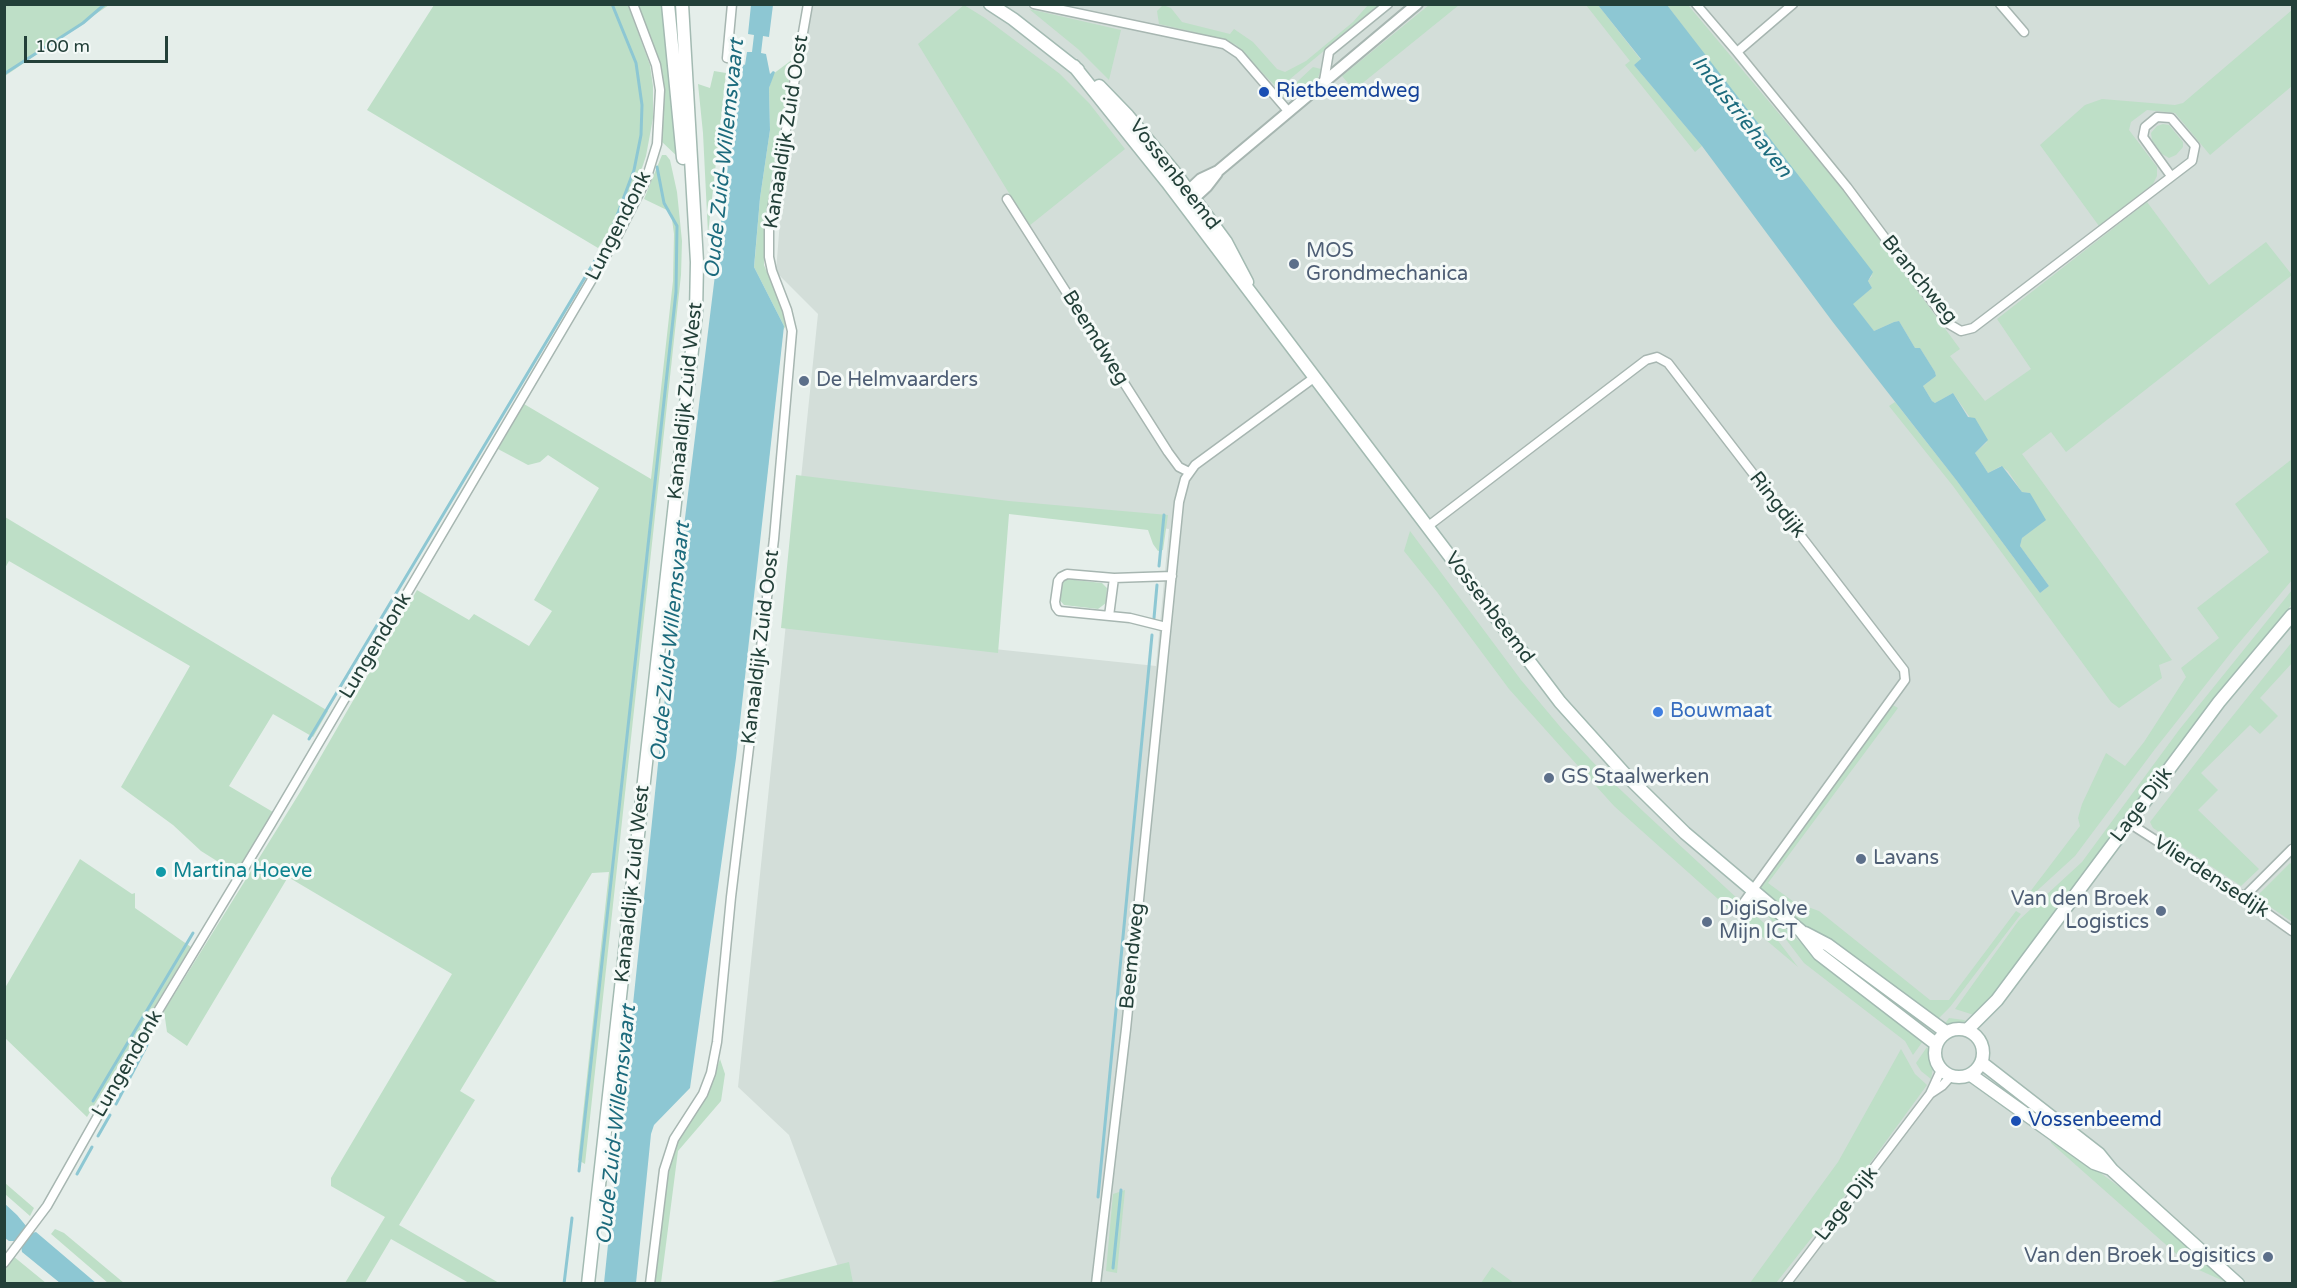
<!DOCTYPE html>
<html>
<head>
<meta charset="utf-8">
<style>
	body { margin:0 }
	#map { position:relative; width:2297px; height:1288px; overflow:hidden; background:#e5eeea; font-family:"Varela Round",sans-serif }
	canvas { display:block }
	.frame { position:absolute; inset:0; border:6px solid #234039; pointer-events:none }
	.scale { position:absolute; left:24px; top:36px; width:144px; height:27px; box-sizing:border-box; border:3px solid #234039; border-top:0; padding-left:8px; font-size:18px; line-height:21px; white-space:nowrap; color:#234039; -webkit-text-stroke:4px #f5faf8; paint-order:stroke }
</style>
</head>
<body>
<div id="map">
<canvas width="2297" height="1288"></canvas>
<div class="frame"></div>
<div class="scale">100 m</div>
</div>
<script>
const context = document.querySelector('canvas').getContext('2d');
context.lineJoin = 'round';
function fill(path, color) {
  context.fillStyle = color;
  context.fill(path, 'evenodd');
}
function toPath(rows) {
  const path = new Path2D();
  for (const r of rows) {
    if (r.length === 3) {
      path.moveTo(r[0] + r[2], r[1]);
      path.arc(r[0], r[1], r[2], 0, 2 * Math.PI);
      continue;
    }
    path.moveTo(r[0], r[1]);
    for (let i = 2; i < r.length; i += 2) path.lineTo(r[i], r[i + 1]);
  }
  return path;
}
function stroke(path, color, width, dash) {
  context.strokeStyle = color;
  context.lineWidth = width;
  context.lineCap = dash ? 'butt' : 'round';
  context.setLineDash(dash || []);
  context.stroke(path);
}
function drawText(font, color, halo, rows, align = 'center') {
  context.font = font + ' "Varela Round",sans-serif';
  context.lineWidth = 6;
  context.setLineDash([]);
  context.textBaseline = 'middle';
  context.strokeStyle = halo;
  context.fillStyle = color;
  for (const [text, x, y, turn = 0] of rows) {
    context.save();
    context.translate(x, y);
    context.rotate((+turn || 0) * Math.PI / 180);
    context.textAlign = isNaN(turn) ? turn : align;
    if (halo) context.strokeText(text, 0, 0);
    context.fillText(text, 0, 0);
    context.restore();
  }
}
fill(toPath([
	[813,5,2292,5,2292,1283,844,1283,789,1135,738,1087,818,314,776,272,787,130],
	[1004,508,1169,529,1156,666,994,649]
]), '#d3ded9');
fill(toPath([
	[5,4,109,4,109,5,5,76],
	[434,5,628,5,650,65,653,86,653,118,646,156,634,192,598,248,367,110],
	[638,5,664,5,680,159,661,141,655,54],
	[964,5,985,18,1060,74,1089,103,1125,149,1029,226,918,44],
	[1163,5,1171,8,1182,22,1230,34,1234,29,1253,42,1277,69,1285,72,1306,61,1353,22,1368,5,1379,5,1278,89,1236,45,1223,39,1159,24,1157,11],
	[1429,5,1459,5,1354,90,1342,76],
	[1586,5,1598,5,1641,60,1634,65,1702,146,1695,152,1625,65,1630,61],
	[1667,5,1688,5,1843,190,1960,349,1950,356,1985,401,2031,369,1997,319,2147,202,2209,285,2266,242,2292,275,2066,452,2051,432,2022,454,2172,660,2159,665,2162,678,2119,708,2111,702,1953,486,1889,406,1895,402,1957,481,2040,593,2049,586,2020,546,2022,538,2043,522,2030,493,2022,492,2008,471,2001,466,1988,473,1975,453,1987,442,1953,393,1935,403,1932,401,1923,386,1936,376,1935,372,1920,348,1915,348,1899,321,1894,322,1874,331,1852,304,1872,288,1868,281,1872,276],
	[1029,9,1121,30,1109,80,1078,49],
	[2292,10,2292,86,2210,155,2175,113,2147,110,2131,122,2129,130,2157,167,2157,176,2153,184,2099,226,2040,145,2085,105,2102,99,2175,105,2183,103],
	[793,59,770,186,764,240,764,265,788,323,783,330,764,502,729,499,784,326,754,267,755,257,760,198,770,130,769,88,773,74],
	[1313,67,1321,69,1318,78,1300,93,1285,93],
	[714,71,726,73,708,234,703,133,698,84,710,88],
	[2163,124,2169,125,2183,142,2183,147,2176,155,2169,158,2162,154,2152,140,2151,133,2157,126],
	[662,155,666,155,670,160,677,192,682,241,681,275,585,1164,578,1160,609,872,592,873,460,1091,475,1100,399,1225,499,1283,469,1283,391,1239,365,1283,345,1283,385,1217,331,1186,331,1178,452,974,288,877,187,1046,167,1032,164,1011,302,789,417,590,469,620,474,614,529,646,552,611,534,600,599,488,548,455,540,462,528,465,498,449,524,404,651,479,673,281,674,234,671,212,644,199],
	[2292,459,2292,580,2233,650,2155,749,2075,856,2017,909,2080,826,2078,818,2082,804,2106,753,2125,766,2144,742,2186,677,2181,668,2219,638,2197,608,2269,552,2235,504],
	[796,475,1009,501,1168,515,1163,550,1158,551,1153,544,1148,530,1009,514,998,653,781,628],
	[5,517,328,711,313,737,273,714,229,786,273,812,236,873,201,851,173,825,121,787,190,666,9,561,5,568],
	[1410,531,1521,680,1562,729,1604,774,1645,813,1766,925,1798,967,1727,907,1614,806,1509,689,1437,592,1404,551],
	[1066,579,1102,583,1107,588,1106,603,1098,609,1064,605,1058,598,1059,584],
	[2292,590,2292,604,2235,673,2096,861,1977,1016,1955,1009,2019,920,2082,862,2179,730],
	[2292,642,2292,663,2260,698,2278,716,2260,734,2250,725,2201,773,2218,790,2198,810,2259,869,2241,886,2153,828,2150,822,2215,738],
	[1891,704,1898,708,1768,883,1794,902,1819,911,1930,1000,1949,1000,2016,911,2021,914,1950,1007,1935,1022,1803,927,1759,888],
	[80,859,132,894,135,893,135,908,191,947,87,1117,4,1037,5,988],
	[2290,863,2292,865,2292,922,2256,897],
	[1759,904,1836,975,1923,1041,1913,1055,1905,1041,1804,963],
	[1949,1018,1964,1020,1971,1024,1968,1026,1947,1027,1944,1025],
	[1927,1047,1931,1055,1933,1068,1931,1079,1921,1071,1916,1063],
	[1901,1049,1915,1074,1927,1085,1865,1170,1776,1283,1750,1283,1838,1162],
	[720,1059,725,1074,721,1101,678,1151,661,1283,653,1284,665,1180,679,1133,708,1094],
	[2050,1135,2126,1192,2226,1282,2190,1266,2051,1143],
	[5,1183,34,1208,30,1216,5,1194],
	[1125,1190,1117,1273,1106,1271,1113,1194],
	[55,1229,64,1233,124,1283,108,1283,51,1234],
	[13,1256,46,1283,5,1284,5,1270],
	[849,1262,853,1283,767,1283],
	[1492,1267,1514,1283,1481,1283]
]), '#bedfc7');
fill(toPath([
	[751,5,773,5,769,37,763,36,761,53,766,54,770,74,773,71,775,72,769,88,770,130,760,198,754,267,784,326,736,758,690,1088,654,1125,651,1134,636,1283,604,1283,676,591,716,267,738,73,740,62,745,65,747,52,752,52,754,35,748,34],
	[1598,5,1667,5,1873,272,1868,281,1872,288,1853,304,1874,331,1894,322,1899,321,1915,348,1920,348,1935,372,1936,376,1923,386,1932,401,1935,403,1953,393,1968,417,1975,418,1988,440,1975,453,1988,473,2002,466,2022,492,2030,493,2046,520,2022,538,2020,546,2049,586,2040,593,1957,481,1832,321,1702,146,1634,65,1641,59],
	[4,1203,17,1215,32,1233,36,1232,96,1283,60,1283,22,1252,21,1246,14,1241,9,1241,5,1238]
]), '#8dc7d3');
stroke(toPath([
	[4,74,83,23,105,4],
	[1159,566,1164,515],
	[1154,618,1157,585],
	[309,739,609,237,634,170,641,135,642,105,636,63,612,4],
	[93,1101,193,933],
	[116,1104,147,1045],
	[98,1136,110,1115],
	[579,1171,676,292,677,226,664,203,657,167],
	[77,1174,92,1147],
	[1098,1197,1152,635],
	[1113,1268,1121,1190],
	[564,1284,572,1218]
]), '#8dc7d3', 3);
const minor = toPath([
	[1034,4,1224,44,1239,54,1288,111],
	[1696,4,1737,52,1793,4],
	[2000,4,2024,32],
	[1737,52,1847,187,1949,324,1961,331,1973,328,2192,161,2195,146,2171,118,2157,117,2145,127,2143,137,2171,176],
	[727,58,732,4],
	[1324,81,1329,52,1388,4],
	[1007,199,1168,452,1179,467,1189,472],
	[1427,527,1646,360,1657,357,1668,363,1904,670,1905,680,1744,902],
	[1109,616,1114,578],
	[1166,627,1130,618,1059,611,1056,607,1055,602,1058,581,1061,577,1067,574,1114,578,1172,576],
	[2129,823,2244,897,2292,931],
	[2244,897,2292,849],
	[1930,1094,1942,1086,1951,1076],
	[4,1263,47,1206,146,1031,271,824,617,237,646,180,657,144,660,90,656,65,633,4],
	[650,1284,664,1170,674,1139,703,1094,711,1073,717,1042,731,897,774,539,792,331,787,310,772,271,769,257,769,227,808,4],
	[1096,1284,1126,1029,1179,502,1185,479,1195,465,1315,377],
	[1786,1284,1930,1094,1941,1070]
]);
const tertiary = toPath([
	[1184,195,1201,179,1218,171,1417,4],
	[1187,199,1194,198,1207,186,1217,173]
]);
const secondary = toPath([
	[668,4,683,158],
	[990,4,1013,19,1078,70],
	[1074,66,1167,182,1560,702,1623,772,1685,833,1801,931,1819,954,1936,1044],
	[1099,86,1128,116,1176,174,1226,242,1247,282],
	[1805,933,1828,945,1946,1032],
	[1959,1053,24],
	[1967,1030,1997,1000,2219,702,2292,615],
	[1982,1063,2099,1154,2112,1170,2146,1201,2238,1284],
	[1971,1075,2094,1163,2111,1169],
	[588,1284,696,314,697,262,682,4]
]);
stroke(minor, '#a7b6b1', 11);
stroke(tertiary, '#a7b6b1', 14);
stroke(secondary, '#a3bab2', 15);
stroke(minor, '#fff', 8);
stroke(tertiary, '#fff', 10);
stroke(secondary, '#fff', 12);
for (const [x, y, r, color] of [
	[1264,92,6,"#1a4fb4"],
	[1294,264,6,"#5c6f8a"],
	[804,381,6,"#5c6f8a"],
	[1658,712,6,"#3f7fe0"],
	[1549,778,6,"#5c6f8a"],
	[1861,859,6,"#5c6f8a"],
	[161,872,6,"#0f9aa8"],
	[2161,911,6,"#5c6f8a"],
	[1707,922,6,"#5c6f8a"],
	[2016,1121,6,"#1a4fb4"],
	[2268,1257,6,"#5c6f8a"]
]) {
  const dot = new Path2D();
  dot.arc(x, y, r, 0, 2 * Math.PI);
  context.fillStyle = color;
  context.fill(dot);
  stroke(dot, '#f5faf8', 2);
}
drawText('20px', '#164399', '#f5faf8', [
	["Rietbeemdweg",1276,92],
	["Vossenbeemd",2028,1121]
], 'left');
drawText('20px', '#234039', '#f5faf8', [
	["Kanaaldijk Zuid Oost",787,132,-81],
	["Vossenbeemd",1174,175,52],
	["Lungendonk",619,226,-63],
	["Branchweg",1919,280,51],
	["Beemdweg",1095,338,58],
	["Kanaaldijk Zuid West",686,401,-84],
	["Ringdijk",1777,505,52],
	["Vossenbeemd",1489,608,53],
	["Lungendonk",376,646,-59],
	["Kanaaldijk Zuid Oost",761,647,-83],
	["Lage Dijk",2142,805,-53],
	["Vlierdensedijk",2211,877,33],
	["Kanaaldijk Zuid West",633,884,-84],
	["Beemdweg",1133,956,-84],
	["Lungendonk",128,1064,-60],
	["Lage Dijk",1847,1204,-52]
]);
drawText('20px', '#4e5e75', '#f5faf8', [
	["MOS",1306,252],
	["Grondmechanica",1306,275],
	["De Helmvaarders",816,381],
	["GS Staalwerken",1561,778],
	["Lavans",1873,859],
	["Van den Broek",2149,900,"right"],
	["Logistics",2149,923,"right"],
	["DigiSolve",1719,910],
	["Mijn ICT",1719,933],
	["Van den Broek Logisitics",2256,1257,"right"]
], 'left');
drawText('20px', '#366cbe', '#f5faf8', [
	["Bouwmaat",1670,712]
], 'left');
drawText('20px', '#0d838f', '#f5faf8', [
	["Martina Hoeve",173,872]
], 'left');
drawText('italic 21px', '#1c6b7d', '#f5faf8', [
	["Industriehaven",1741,117,52],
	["Oude Zuid-Willemsvaart",725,159,-84],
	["Oude Zuid-Willemsvaart",671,642,-84],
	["Oude Zuid-Willemsvaart",617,1125,-84]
]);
</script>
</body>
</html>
